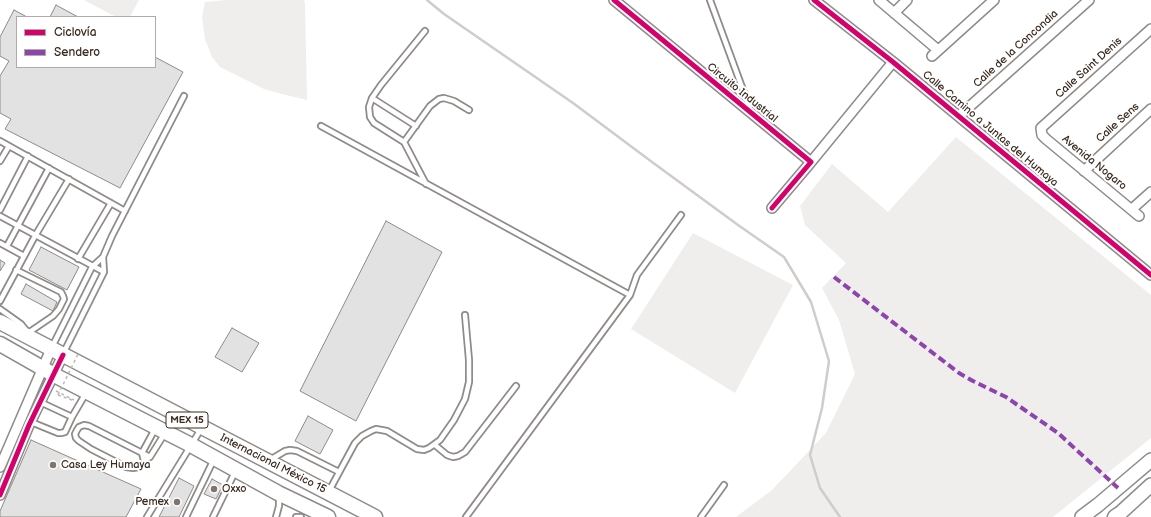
<!DOCTYPE html>
<html>
<head>
<meta charset="utf-8">
<style>
	body { margin:0 }
	#map { position:relative; width:1151px; height:517px; overflow:hidden; background:#fff; font-family:"Balsamiq Sans",sans-serif }
	canvas { display:block }
	.legend { position:absolute; left:16px; top:16px; width:140px; height:52px; box-sizing:border-box; background:#fff; border:1px solid #b1aaa5; margin:0; padding:5px 7px; list-style:none; font-size:12px; color:#3b2a1e }
	.legend li { display:flex; align-items:center; gap:8px; height:20px }
	.legend b { width:20px; border:1px solid #b1aaa5 }
</style>
</head>
<body>
<div id="map">
<canvas width="1151" height="517"></canvas>
<ul class="legend">
<li><b style="height:5px;background:#d6006c"></b>Ciclovía</li>
<li><b style="height:5px;background:#8e44ad"></b>Sendero</li>
</ul>
</div>
<script>
const context = document.querySelector('canvas').getContext('2d');
context.lineJoin = 'round';
function fill(path, color) {
  context.fillStyle = color;
  context.fill(path, 'evenodd');
}
function toPath(rows) {
  const path = new Path2D();
  for (const r of rows) {
    path.moveTo(r[0], r[1]);
    for (let i = 2; i < r.length; i += 2) path.lineTo(r[i], r[i + 1]);
  }
  return path;
}
function stroke(path, color, width, dash) {
  context.strokeStyle = color;
  context.lineWidth = width;
  context.lineCap = dash ? 'butt' : 'round';
  context.setLineDash(dash || []);
  context.stroke(path);
}
function drawText(font, color, halo, rows, align = 'center') {
  context.font = font + ' "Balsamiq Sans",sans-serif';
  context.lineWidth = 4;
  context.setLineDash([]);
  context.textBaseline = 'middle';
  context.strokeStyle = halo;
  context.fillStyle = color;
  for (const [text, x, y, turn = 0] of rows) {
    context.save();
    context.translate(x, y);
    context.rotate((+turn || 0) * Math.PI / 180);
    context.textAlign = isNaN(turn) ? turn : align;
    if (halo) context.strokeText(text, 0, 0);
    context.fillText(text, 0, 0);
    context.restore();
  }
}
fill(toPath([
	[84,0,139,0,130,17,116,17],
	[227,0,304,0,305,4,307,100,282,94,264,89,220,67,212,57,205,39,202,17,205,2],
	[956,137,1151,295,1151,438,1053,517,736,517,772,490,826,433,855,374,839,320,822,288,846,263,805,225,800,206,832,164,888,212],
	[693,233,793,285,735,393,631,329]
]), '#efeeed');
stroke(toPath([
	[427,0,444,14,573,103,652,162,738,225,784,257,811,302,829,361,822,408,810,455,820,488,840,517]
]), '#d0ccca', 2.5);
const building = toPath([
	[56,5,78,17,50,17,56,5],
	[14,10,27,17,17,17,17,67,155,67,155,57,183,72,120,188,5,129,11,119,0,113,0,76,9,61,0,56,0,37,14,10],
	[386,221,442,252,356,421,300,391,386,221],
	[41,247,79,267,67,290,29,270,41,247],
	[0,260,5,263,0,271,0,260],
	[26,284,57,302,53,311,21,294,26,284],
	[232,328,259,343,242,372,215,357,232,328],
	[308,416,333,430,320,454,295,441,308,416],
	[31,440,141,489,126,517,0,517,0,511,31,440],
	[179,478,194,486,179,517,159,517,179,478],
	[212,479,223,485,216,499,204,494,212,479]
]);
fill(building, '#e3e2e2');
stroke(building, '#8e8b88', 1);
const service = toPath([
	[710,0,750,109],
	[425,31,381,85,372,98,369,107,370,117,374,123,404,142,426,184],
	[372,98,416,126],
	[321,126,630,295,466,517],
	[0,141,125,211],
	[404,142,430,106,439,99,444,98,454,101,469,110],
	[0,161,9,146],
	[0,210,28,156],
	[0,216,104,272],
	[0,243,24,256],
	[7,246,49,168],
	[78,259,111,203],
	[16,270,61,292,63,296,64,299,59,309,53,316,28,333],
	[630,295,637,275,681,215],
	[0,301,35,236,69,179],
	[0,309,21,324,25,329],
	[52,347,92,267,103,257,112,236,184,96],
	[64,352,104,272,103,257],
	[40,402,72,417],
	[31,422,58,433,61,433,65,432,72,417,86,393],
	[435,445,447,455,453,457,458,456,465,452,516,386],
	[150,457,89,426,84,425,79,427,77,430,75,434,76,438,79,441,91,449,126,467,133,468,139,467,142,465,144,461,150,457,165,433],
	[270,460,285,451,290,450,297,451,339,472],
	[144,461,142,453,155,429],
	[329,491,355,443,362,436,371,431,376,429,387,431,417,449,424,450,429,448,440,440,454,420,465,399,469,382,469,360,465,315],
	[147,517,201,429],
	[186,517,214,459],
	[213,517,235,472],
	[276,517,279,506,279,496],
	[296,517,301,517],
	[701,517,724,485]
]);
const minor = toPath([
	[614,0,811,162,772,208],
	[814,0,893,62,1151,275],
	[879,0,938,50],
	[894,13,907,0],
	[932,56,994,0],
	[959,116,1089,0],
	[811,162,893,62],
	[1084,171,1151,109],
	[1132,209,1151,192],
	[1139,216,1046,139,1042,135,1041,128,1151,29],
	[0,467,51,349],
	[0,495,29,425,63,355]
]);
const secondary = toPath([
	[1082,517,1098,505,1151,460],
	[1116,517,1151,485]
]);
const primary = toPath([
	[0,322,375,517],
	[0,344,58,377,191,445,278,493,328,517],
	[1115,517,1118,515]
]);
stroke(service, '#8e8b88', 8);
stroke(minor, '#8e8b88', 12);
stroke(secondary, '#8e8b88', 16);
stroke(primary, '#8e8b88', 17);
stroke(toPath([
	[56,391,74,400],
	[58,395,75,401]
]), '#b9b8b6', 1.5, [3, 3]);
stroke(service, '#fff', 4.5);
stroke(minor, '#fff', 9);
stroke(secondary, '#fff', 13);
stroke(primary, '#fff', 14);
stroke(toPath([
	[58,395,78,354]
]), '#b9b8b6', 1.5, [3, 3]);
stroke(toPath([
	[834,277,959,373,973,381,1006,397,1058,433,1118,488]
]), '#8e44ad', 4, [8, 4]);
stroke(toPath([
	[614,0,811,162,772,208],
	[814,0,893,62,1151,275],
	[0,495,29,425,63,355]
]), '#d6006c', 5);
for (const [x, y, r, color] of [
	[53,465,4,"#80756d"],
	[214,489,4,"#80756d"],
	[177,502,4,"#80756d"]
]) {
  const dot = new Path2D();
  dot.arc(x, y, r, 0, 2 * Math.PI);
  context.fillStyle = color;
  context.fill(dot);
  stroke(dot, '#fff', 1.5);
}
for (const [x, y, w] of [
	[187,420,42]
]) {
  const box = new Path2D();
  box.roundRect(x - w / 2, y - 8, w, 16, 3);
  context.fillStyle = '#fff';
  context.fill(box);
  stroke(box, '#3b2a1e', 1);
}
drawText('bold 10px', '#3b2a1e', null, [
	["MEX 15",187,420]
]);
drawText('11px', '#3b2a1e', '#fff', [
	["Calle de la Concondia",1016,49,-42],
	["Calle Saint Denis",1089,68,-42],
	["Circuito Industrial",742,93,39],
	["Calle Sens",1118,123,-42],
	["Calle Camino a Juntas del Humaya",990,129,40],
	["Avenida Nogaro",1094,163,39],
	["Internacional México 15",273,464,27]
]);
drawText('11px', '#3b2a1e', '#fff', [
	["Casa Ley Humaya",61,465],
	["Oxxo",222,489],
	["Pemex",169,502,"right"]
], 'left');
</script>
</body>
</html>
